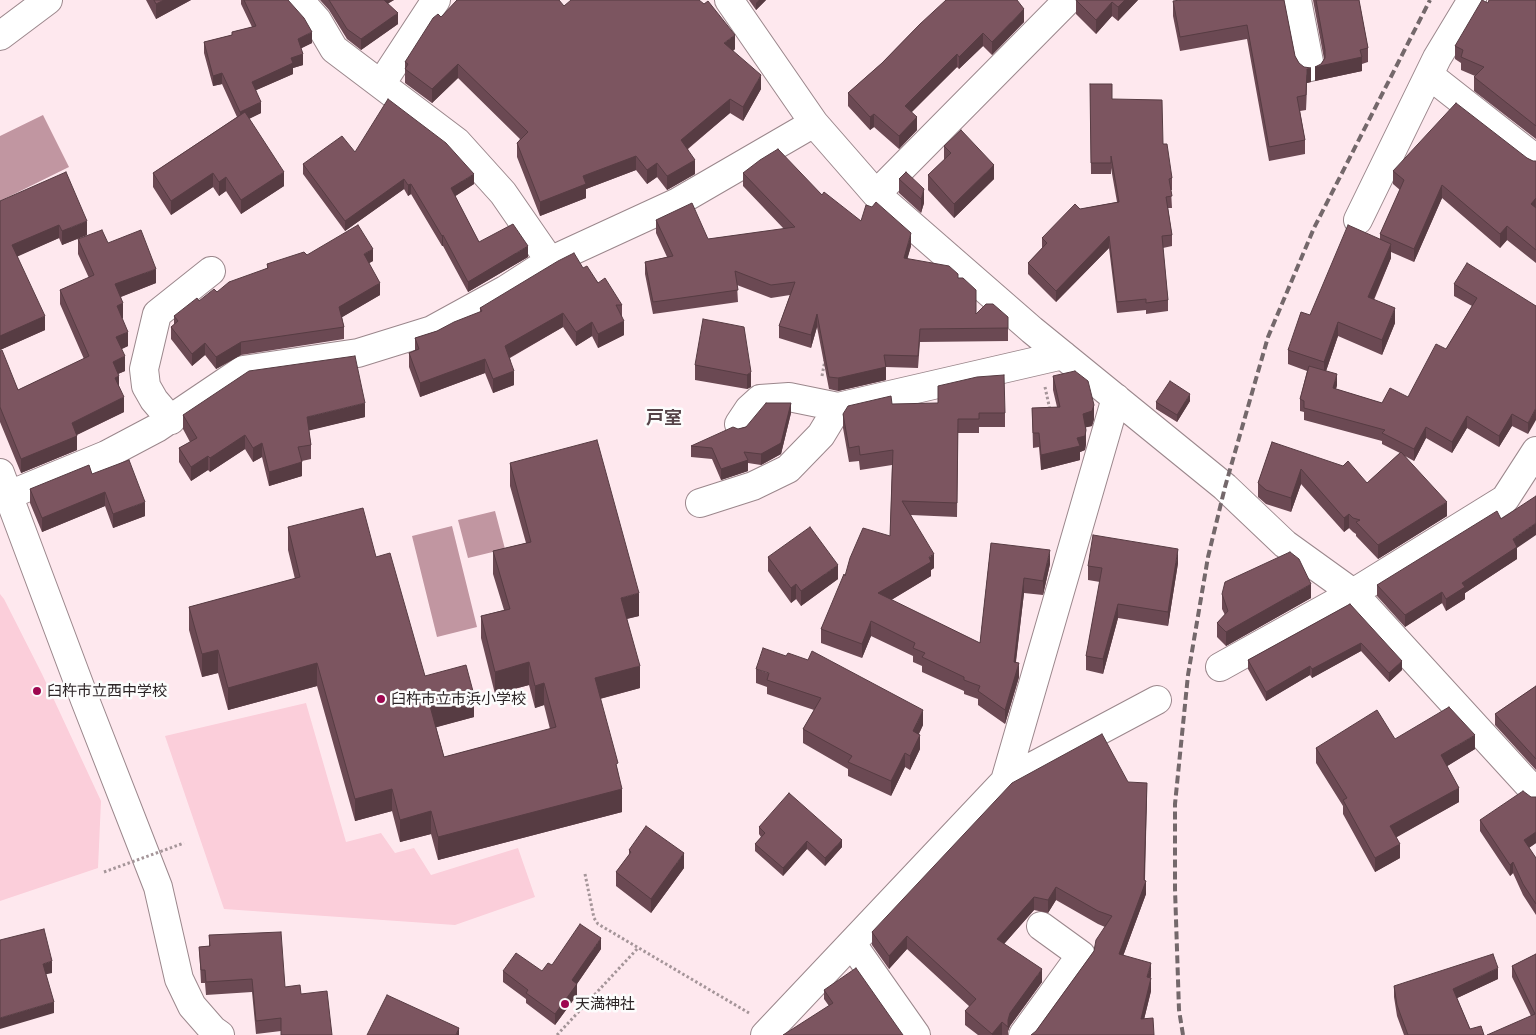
<!DOCTYPE html>
<html>
<head>
<meta charset="utf-8">
<style>
	body { margin:0 }
	canvas { display:block; background:#fee8ee }
</style>
</head>
<body>
<canvas width="1536" height="1035"></canvas>
<script>
const context = document.querySelector('canvas').getContext('2d');
context.lineJoin = 'round';
function fill(path, color) {
  context.fillStyle = color;
  context.fill(path, 'evenodd');
}
function toPath(rows) {
  const path = new Path2D();
  for (const r of rows) {
    path.moveTo(r[0], r[1]);
    for (let i = 2; i < r.length; i += 2) path.lineTo(r[i], r[i + 1]);
  }
  return path;
}
function stroke(path, color, width, dash) {
  context.strokeStyle = color;
  context.lineWidth = width;
  context.lineCap = dash ? 'butt' : 'round';
  context.setLineDash(dash || []);
  context.stroke(path);
}
function drawText(font, color, halo, rows, align = 'center') {
  context.font = font + ' Commissioner,"Noto Sans JP",sans-serif';
  context.lineWidth = 5;
  context.setLineDash([]);
  context.textBaseline = 'middle';
  context.strokeStyle = halo;
  context.fillStyle = color;
  for (const [text, x, y, turn = 0] of rows) {
    context.save();
    context.translate(x, y);
    context.rotate((+turn || 0) * Math.PI / 180);
    context.textAlign = isNaN(turn) ? turn : align;
    if (halo) context.strokeText(text, 0, 0);
    context.fillText(text, 0, 0);
    context.restore();
  }
}
fill(toPath([
	[0,594,4,599,42,674,101,801,98,868,0,901],
	[306,703,346,842,381,833,395,853,414,848,431,875,518,848,535,897,455,925,224,909,165,736]
]), '#fbceda');
fill(toPath([
	[43,115,69,167,0,201,0,136],
	[495,511,505,549,468,558,458,520],
	[452,526,477,627,437,637,412,536]
]), '#c196a1');
const minor = toPath([
	[299,0,317,20,334,49,457,142,503,193,550,261],
	[729,0,814,123,876,194,1032,330,1225,487,1285,544,1353,593,1536,793],
	[1297,0,1310,67],
	[0,36,48,0],
	[1429,75,1536,159],
	[381,84,436,0],
	[876,194,1068,0],
	[1358,220,1437,58,1472,0],
	[171,420,154,400,146,386,144,369,157,314,211,271],
	[739,424,749,409,760,399,789,397,838,407,1063,355],
	[0,473,85,700,158,887,179,979,192,1006,213,1030,220,1035],
	[9,495,106,455,157,428,243,370,358,353,432,330,505,290,550,261,676,203,814,123],
	[700,503,753,486,788,469,821,435,838,407],
	[1220,667,1353,593,1505,499,1536,451],
	[1005,781,1116,398],
	[852,944,916,1035],
	[765,1035,1005,781,1157,700],
	[1023,1035,1081,955,1041,926]
]);
stroke(minor, '#9b878c', 30);
stroke(toPath([
	[822,376,825,360],
	[1045,387,1050,410],
	[585,874,594,918,598,924,749,1013],
	[557,1035,638,948]
]), '#a59599', 3, [2.5, 2.5]);
stroke(minor, '#fff', 28);
stroke(toPath([
	[1183,1035,1179,1010,1175,889,1175,804,1188,675,1208,557,1225,487,1268,337,1314,228,1430,0]
]), '#74686b', 4, [8, 4]);
stroke(toPath([
	[104,872,184,843]
]), '#a59599', 3, [2.5, 2.5]);
fill(toPath([
	[146,0,191,0,156,19],
	[241,0,288,0,312,43,301,48,303,65,293,68,293,74,256,90,261,113,249,119,284,186,241,214,226,191,219,196,213,187,171,215,153,187,153,173,237,117,222,84,213,86,204,53,204,42,232,35,232,32,252,27,241,4],
	[320,0,394,0,388,3,398,24,361,50,347,39,329,10],
	[749,0,766,0,756,10],
	[1076,0,1138,0,1118,21,1112,16,1096,34,1076,14],
	[1284,0,1295,56,1299,63,1311,82,1307,83,1306,110,1300,111,1305,140,1305,154,1269,161,1247,39,1180,51,1173,16,1173,1],
	[1313,0,1359,0,1368,48,1368,62,1362,64,1362,71,1315,81,1321,64,1324,59],
	[1536,0,1536,139,1474,91,1474,77,1475,76,1461,70,1461,63,1455,59,1455,46,1488,3],
	[564,6,735,49,733,51,761,89,743,121,730,113,688,149,695,174,667,190,657,177,647,184,636,170,586,189,586,198,540,216,517,157,517,143,520,139,458,78,432,103,405,83,405,62,441,17],
	[1024,22,992,55,983,46,959,69,957,67,911,112,917,130,899,149,874,127,870,130,848,106,848,93,882,63,920,24],
	[1090,84,1112,99,1163,144,1172,178,1172,190,1171,190,1172,208,1168,208,1172,235,1172,246,1163,248,1168,300,1168,311,1146,314,1146,310,1117,313,1109,248,1056,302,1028,274,1028,263,1042,248,1042,238,1080,209,1117,202,1111,168,1111,174,1091,174],
	[944,146,994,179,954,218,928,190,928,175,944,160],
	[355,152,474,184,455,196,479,242,528,257,468,292,443,246,442,246,411,194,408,196,404,189,345,231,303,174,303,164],
	[1527,158,1533,161,1536,161,1536,263,1507,240,1500,248,1442,198,1414,262,1391,252,1391,258,1374,300,1395,323,1382,355,1338,336,1326,371,1337,385,1336,389,1382,403,1408,397,1446,349,1472,306,1454,296,1454,284,1536,306,1528,434,1512,426,1499,447,1467,428,1452,453,1426,438,1414,461,1405,456,1447,516,1378,559,1356,536,1356,534,1353,532,1349,528,1344,532,1301,484,1291,512,1266,504,1258,497,1258,483,1272,442,1367,483,1400,453,1382,444,1382,441,1304,420,1304,412,1300,411,1300,399,1307,371,1288,364,1288,350,1310,315,1380,239,1380,234,1400,190,1393,184,1393,171],
	[906,172,924,203,921,213,899,193,899,179],
	[743,173,822,195,861,221,911,246,907,259,958,278,976,314,1008,317,1008,341,920,342,918,368,886,367,886,380,838,391,829,389,817,327,811,348,779,338,779,326,790,295,771,298,737,285,738,302,653,314,645,274,645,262,667,257,656,233,656,220,708,239,784,229,743,186],
	[0,201,87,235,62,245,59,238,17,256,45,330,0,350],
	[78,239,108,243,156,283,121,297,123,318,122,318,128,346,121,349,125,371,118,374,119,388,124,412,77,435,77,450,21,473,0,422,0,351,18,390,84,359,60,304,60,290,89,278,78,254],
	[307,255,373,261,369,263,380,295,342,317,344,327,344,339,241,355,216,369,205,355,192,366,171,339,171,327,174,325,174,316,217,292,267,268,267,264],
	[583,268,622,305,622,318,624,335,598,348,592,336,576,346,563,327,510,358,514,385,493,393,485,373,420,397,409,367,409,353,415,350,415,338,437,331,480,312,480,308],
	[744,327,751,387,747,389,695,380,695,365],
	[1053,376,1094,419,1092,426,1086,427,1086,444,1085,450,1080,452,1080,460,1041,470,1039,447,1033,448,1032,408,1057,407,1053,390],
	[1190,401,1177,422,1156,409,1156,402],
	[892,404,1005,413,1005,427,979,427,979,433,958,433,957,517,911,515,934,568,931,570,931,576,891,600,980,643,991,543,1050,564,1043,595,1024,593,1016,662,1019,677,1005,724,978,705,978,699,964,694,964,691,922,672,922,666,913,662,913,656,871,636,862,658,821,643,821,629,845,576,890,536,892,465,860,470,859,461,849,462,843,428,843,414],
	[791,413,781,454,761,465,748,463,748,471,721,480,712,459,691,457,691,446,738,429],
	[183,415,365,417,309,430,311,445,311,459,302,461,302,476,269,486,262,457,253,462,245,449,210,472,208,470,191,481,179,462,179,448,190,442,183,429],
	[510,463,639,616,627,619,640,688,600,699,618,772,622,812,438,860,431,834,400,842,392,811,355,821,317,686,228,710,218,673,202,677,189,630,189,607,295,579,288,550,288,527,376,557,425,676,474,717,436,727,444,757,550,729,544,705,535,708,529,685,495,694,481,638,481,616,504,610,493,574,493,551,526,543,510,486],
	[92,474,145,516,113,528,105,506,42,532,30,503,30,489],
	[1501,519,1517,548,1517,559,1465,593,1465,599,1446,611,1442,603,1405,627,1377,596,1377,585],
	[768,557,838,579,801,606,796,599,791,603,768,571],
	[1178,563,1168,626,1118,618,1103,674,1086,670,1086,656,1100,582,1088,580,1088,566],
	[1222,594,1311,598,1226,646,1217,637,1217,623,1225,615,1222,609],
	[1350,604,1402,670,1389,682,1361,651,1312,678,1310,675,1266,701,1248,669,1248,660],
	[756,669,923,725,919,734,920,749,910,770,905,767,891,796,848,776,848,769,803,743,803,729,814,710,767,694,767,687,756,683],
	[1536,686,1536,770,1495,725,1495,714],
	[1395,739,1475,749,1447,766,1459,802,1396,837,1400,858,1375,872,1343,814,1343,806,1316,763,1316,748],
	[1128,782,1147,796,1145,880,1146,894,1123,956,1151,976,1150,978,1151,991,1144,1019,1036,1031,1094,951,1105,927,1098,924,1056,900,1048,913,1034,910,1004,944,1042,982,1010,1026,1008,1031,1008,1035,978,1035,965,1025,965,1011,970,1007,907,949,889,969,872,945,872,932],
	[1531,797,1536,797,1536,843,1529,848,1536,858,1536,915,1523,895,1513,873,1510,876,1480,831,1480,820],
	[759,827,842,847,825,866,807,849,783,876,755,851,755,844,761,837,759,834],
	[629,850,684,868,651,913,616,886,616,872,629,855],
	[209,935,285,987,301,994,332,1035,281,1035,281,1031,256,1034,252,992,206,995,205,983,201,983,199,947,209,946],
	[601,949,577,984,577,995,555,1025,526,1003,526,999,503,982,503,971,542,971,552,965],
	[1536,954,1536,1035,1531,1016,1512,977,1512,966],
	[1498,979,1457,998,1470,1029,1484,1035,1404,1035,1397,1016,1394,997,1394,986],
	[824,990,903,1035,829,1006,824,999]
]), '#6b4953');
fill(toPath([
	[164,0,191,0,156,19,156,4],
	[381,0,394,0,381,8],
	[759,0,766,0,756,10,756,3],
	[1125,0,1138,0,1118,21,1118,7],
	[1112,2,1112,16,1096,34,1096,20],
	[1024,9,1024,22,992,55,992,42],
	[398,13,398,24,361,50,361,39],
	[312,32,312,43,298,50,298,39],
	[983,33,983,46,959,69,959,57],
	[735,35,735,49,724,57,724,43],
	[303,54,303,65,293,68,293,74,252,92,252,82,291,58],
	[957,54,957,67,905,119,905,106],
	[1362,57,1362,71,1315,81,1315,67],
	[458,64,458,78,432,103,432,89],
	[1311,68,1311,82,1307,83,1306,110,1307,69],
	[222,73,222,84,213,86,213,76],
	[761,75,761,89,743,121,743,107],
	[730,99,730,113,681,154,681,140],
	[261,102,261,113,240,123,240,112],
	[874,114,874,127,870,130,870,117],
	[917,117,917,130,899,149,899,136],
	[636,156,636,170,586,189,586,198,540,216,540,202,583,176],
	[695,160,695,174,667,190,667,176],
	[657,163,657,177,647,184,647,170],
	[994,165,994,179,954,218,954,204],
	[284,172,284,186,241,214,241,200],
	[213,173,213,187,171,215,171,201],
	[474,174,474,184,451,199,451,188],
	[226,177,226,191,219,196,219,182],
	[404,179,404,189,345,231,345,221],
	[411,184,411,194,408,196,408,185],
	[1442,185,1442,198,1414,262,1414,249],
	[924,189,924,203,921,213,921,199],
	[1536,198,1536,211,1531,204],
	[87,221,87,235,62,245,62,231],
	[59,225,59,238,12,259,12,245],
	[1507,226,1507,240,1500,248,1500,234],
	[911,233,911,246,904,271,904,258],
	[443,235,443,246,442,246,442,236],
	[1109,236,1109,248,1056,302,1056,291],
	[1391,244,1391,258,1368,312,1368,297],
	[528,246,528,257,468,292,468,282],
	[373,249,373,261,364,266,364,254],
	[156,269,156,283,115,299,115,284],
	[380,283,380,295,339,319,339,307],
	[123,303,123,318,117,320,117,306],
	[1395,308,1395,323,1382,355,1382,340],
	[563,313,563,327,505,360,505,346],
	[817,314,817,327,811,348,811,335],
	[45,316,45,330,0,350,0,336],
	[624,321,624,335,598,348,598,334],
	[592,322,592,336,576,346,576,332],
	[1338,322,1338,336,1324,377,1324,362],
	[128,332,128,346,116,352,116,337],
	[241,342,241,355,216,369,216,357],
	[205,343,205,355,192,366,192,354],
	[125,356,125,371,113,376,113,362],
	[485,359,485,373,420,397,420,383],
	[886,367,886,380,838,391,838,378],
	[514,371,514,385,493,393,493,379],
	[751,372,751,387,747,389,747,375],
	[1337,374,1337,385,1333,400,1333,388],
	[119,376,119,391,115,378],
	[1190,394,1190,401,1177,422,1177,415],
	[124,397,124,412,72,437,72,423],
	[365,403,365,417,307,431,307,417],
	[791,403,791,413,781,454,761,465,761,454],
	[1094,405,1094,419,1092,426,1083,428,1083,414],
	[1536,408,1536,420,1528,434,1528,423],
	[1512,414,1512,426,1499,447,1499,436],
	[1467,416,1467,428,1452,453,1452,442],
	[1426,427,1426,438,1414,461,1414,449],
	[1086,430,1086,444,1085,450,1080,452,1080,460,1041,470,1041,455,1077,438],
	[245,435,245,449,210,472,210,458],
	[77,436,77,450,21,473,21,459],
	[262,443,262,457,253,462,253,448],
	[208,456,208,470,191,481,191,467],
	[748,460,748,471,721,480,721,469],
	[302,462,302,476,269,486,269,472],
	[1301,469,1301,484,1291,512,1291,498],
	[105,492,105,506,42,532,42,518],
	[145,502,145,516,113,528,113,514],
	[1447,502,1447,516,1378,559,1378,545],
	[1349,514,1349,528,1344,532,1344,518],
	[1536,523,1536,535,1517,548,1517,559,1465,593,1465,599,1446,611,1446,599,1462,583,1513,539],
	[1178,549,1178,563,1168,626,1168,612],
	[1050,550,1050,564,1043,595,1043,581],
	[934,554,934,568,931,570,931,576,878,608,878,593],
	[838,565,838,579,801,606,801,591],
	[1024,578,1024,593,1014,676,1014,662],
	[796,584,796,599,791,603,791,588],
	[1311,584,1311,598,1226,646,1226,632],
	[1442,592,1442,603,1405,627,1405,615],
	[639,593,639,616,621,620,621,598],
	[1118,604,1118,618,1103,674,1103,659],
	[871,621,871,636,862,658,862,644],
	[1361,643,1361,651,1312,678,1312,669],
	[218,650,218,673,202,677,202,654],
	[1402,661,1402,670,1389,682,1389,673],
	[529,662,529,685,495,694,495,672],
	[317,663,317,686,228,710,228,688],
	[1019,663,1019,677,1005,724,1005,710],
	[640,666,640,688,595,700,595,678],
	[1310,666,1310,675,1266,701,1266,692],
	[544,683,544,705,535,708,535,686],
	[474,695,474,717,430,729,430,706],
	[923,710,923,725,913,745,913,731],
	[920,735,920,749,910,770,910,756],
	[1475,735,1475,749,1441,770,1441,755],
	[905,753,905,767,891,796,891,781],
	[1147,783,1144,885,1146,881,1146,894,1119,967,1119,954],
	[1459,788,1459,802,1390,841,1390,826],
	[392,789,392,811,355,821,355,799],
	[622,789,622,812,438,860,438,837],
	[431,811,431,834,400,842,400,820],
	[1536,832,1536,843,1524,851,1524,840],
	[842,840,842,847,825,866,825,858],
	[807,841,807,849,783,876,783,868],
	[1400,844,1400,858,1375,872,1375,858],
	[684,853,684,868,651,913,651,899],
	[1513,862,1513,873,1510,876,1510,865],
	[1056,887,1056,900,1048,913,1048,900],
	[1034,897,1034,910,997,952,997,939],
	[907,936,907,949,889,969,889,956],
	[601,938,601,949,572,991,572,980],
	[52,961,52,973,43,975,43,964],
	[1151,963,1151,976,1147,990,1147,977],
	[1498,968,1498,979,1453,1000,1453,989],
	[1042,969,1042,982,1010,1026,1008,1031,1008,1020,1010,1013],
	[1151,978,1151,991,1141,1032,1141,1019],
	[577,984,577,995,555,1025,555,1014],
	[54,1002,54,1013,0,1029,0,1018],
	[1002,1022,1002,1035,992,1035,992,1034],
	[459,1028,459,1035,456,1035]
]), '#573c43');
const building = toPath([
	[154,0,164,0,156,4,154,0],
	[244,0,288,0,304,18,312,32,298,39,303,54,291,58,293,63,252,82,261,102,240,112,222,73,213,76,204,42,232,35,232,32,256,26,244,0],
	[329,0,384,0,398,13,361,39,347,29,329,0],
	[457,0,559,0,564,6,571,0,699,0,704,4,708,1,735,35,724,43,761,75,743,107,730,99,681,140,695,160,669,175,667,176,657,163,647,170,636,156,583,176,586,184,540,202,517,143,528,132,458,64,432,89,405,69,408,64,405,62,433,18,438,14,441,17,457,0],
	[946,0,1017,0,1024,9,992,42,983,33,959,57,957,54,905,106,917,117,899,136,874,114,870,117,848,93,882,63,920,24,946,0],
	[1076,0,1125,0,1118,7,1112,2,1096,20,1076,0],
	[1180,0,1284,0,1295,56,1299,63,1304,67,1311,68,1307,69,1306,95,1297,97,1305,140,1269,147,1247,25,1180,37,1173,1,1180,0],
	[1316,0,1359,0,1368,48,1360,50,1362,57,1315,67,1321,64,1325,58,1325,50,1316,0],
	[1482,0,1488,3,1489,0,1536,0,1536,126,1474,77,1484,67,1461,57,1463,50,1455,46,1482,0],
	[1090,84,1112,84,1112,99,1162,100,1163,144,1167,144,1172,178,1169,179,1172,196,1166,197,1172,235,1162,236,1168,300,1146,303,1146,299,1117,302,1109,236,1056,291,1028,263,1047,243,1042,238,1075,204,1080,209,1119,202,1111,156,1111,163,1091,163,1090,84],
	[388,99,446,143,474,174,451,188,479,242,513,224,528,246,468,282,443,235,442,236,411,184,408,185,404,179,345,221,303,164,342,136,355,152,388,99],
	[1456,103,1527,158,1533,161,1536,161,1536,198,1531,204,1536,208,1536,250,1507,226,1500,234,1442,185,1414,249,1380,234,1404,180,1393,171,1456,103],
	[245,112,284,172,241,200,226,177,219,182,213,173,171,201,153,173,245,112],
	[961,130,994,165,954,204,928,175,951,153,944,146,961,130],
	[778,149,822,195,824,192,861,221,866,205,872,207,876,202,911,233,904,258,949,266,958,274,958,278,963,278,976,290,976,314,986,304,993,304,1008,317,1008,328,920,329,918,356,884,355,886,367,838,378,829,377,817,314,811,335,779,326,795,282,771,285,735,271,738,290,653,302,645,262,673,256,656,220,692,203,708,239,795,227,743,173,760,160,778,149],
	[66,172,87,221,62,231,59,225,12,245,45,316,0,336,0,201,66,172],
	[906,172,924,189,921,199,899,179,906,172],
	[358,225,373,249,364,254,380,283,339,307,344,327,241,342,216,357,205,343,192,354,171,327,178,321,174,316,197,298,199,301,214,289,217,292,229,282,268,268,267,264,304,252,307,255,358,225],
	[1348,225,1391,244,1368,297,1395,308,1382,340,1338,322,1324,362,1288,350,1301,312,1310,315,1348,225],
	[102,230,108,243,141,230,156,269,115,284,123,303,117,306,128,332,116,337,125,356,113,362,119,376,115,378,124,397,72,423,77,436,21,459,0,407,0,351,2,350,18,390,89,356,60,290,94,275,78,239,102,230],
	[574,253,583,268,587,266,598,283,605,278,622,305,616,305,624,321,598,334,592,322,576,332,563,313,505,346,514,371,493,379,485,359,420,383,409,353,419,349,415,338,437,331,454,322,482,311,480,308,558,261,574,253],
	[1467,263,1536,306,1536,408,1528,423,1512,414,1499,436,1467,416,1452,442,1426,427,1414,449,1382,433,1385,430,1304,408,1304,401,1300,399,1309,366,1337,374,1333,388,1382,403,1390,388,1408,397,1436,344,1446,349,1477,298,1454,284,1467,263],
	[703,319,744,327,751,372,747,375,695,365,703,319],
	[355,356,365,403,307,417,311,445,298,447,302,462,269,472,262,443,253,448,245,435,210,458,208,456,191,467,179,448,197,438,183,415,249,371,355,356],
	[1075,371,1088,381,1094,405,1092,411,1083,414,1086,430,1085,436,1077,438,1080,446,1041,455,1039,433,1033,433,1032,408,1060,407,1053,376,1075,371],
	[1004,375,1005,413,979,413,979,419,958,419,957,503,902,501,934,554,929,557,931,562,878,593,980,643,991,543,1050,550,1043,581,1024,578,1014,662,1019,663,1005,710,978,691,980,686,964,680,964,677,922,657,925,653,913,648,915,643,871,621,862,644,821,629,844,574,845,576,850,558,863,528,890,536,893,450,860,455,859,446,849,448,843,414,848,406,891,396,892,404,938,403,938,386,977,377,1004,375],
	[1170,381,1190,394,1177,415,1156,402,1170,381],
	[766,403,791,403,781,443,761,454,744,452,748,460,721,469,712,448,691,446,733,427,738,429,746,427,766,403],
	[597,440,639,593,621,598,640,666,595,678,618,763,616,764,622,789,438,837,431,811,400,820,392,789,355,799,317,663,228,688,218,650,202,654,189,607,300,577,288,527,363,508,376,557,390,553,425,676,466,665,474,695,430,706,444,757,556,727,544,683,535,686,529,662,495,672,481,616,510,609,493,551,531,542,510,463,597,440],
	[1272,442,1343,466,1348,461,1367,483,1401,452,1447,502,1378,545,1356,522,1360,520,1353,518,1349,514,1344,518,1301,469,1291,498,1266,490,1258,483,1272,442],
	[129,460,145,502,113,514,105,492,42,518,30,489,89,465,92,474,129,460],
	[1536,496,1536,523,1513,539,1517,547,1462,583,1465,587,1446,599,1442,592,1405,615,1377,585,1497,511,1501,519,1536,496],
	[810,527,838,565,801,591,796,584,791,588,768,557,810,527],
	[1093,535,1178,549,1168,612,1118,604,1103,659,1086,656,1102,568,1088,566,1093,535],
	[1290,552,1299,559,1311,584,1226,632,1217,623,1228,611,1222,594,1225,582,1290,552],
	[1350,604,1402,661,1389,673,1361,643,1312,669,1310,666,1266,692,1248,660,1350,604],
	[763,648,786,656,788,653,808,660,812,651,923,710,913,731,920,735,910,756,905,753,891,781,848,762,852,756,803,729,821,698,767,680,769,673,756,669,763,648],
	[1536,686,1536,759,1495,714,1536,686],
	[1449,707,1475,735,1441,755,1459,788,1390,826,1400,844,1375,858,1343,800,1347,798,1316,748,1377,710,1395,739,1449,707],
	[1102,734,1128,782,1147,783,1144,880,1146,881,1119,954,1151,963,1147,977,1151,978,1141,1019,1153,1018,1154,1035,1031,1035,1036,1031,1094,951,1096,940,1112,916,1098,911,1056,887,1048,900,1034,897,997,939,1042,969,1010,1013,1008,1020,1008,1027,1002,1022,992,1034,965,1011,976,999,907,936,889,956,872,932,1012,783,1102,734],
	[1523,791,1531,797,1536,797,1536,832,1524,840,1536,858,1536,904,1523,884,1513,862,1510,865,1480,820,1523,791],
	[789,793,842,840,825,858,807,841,783,868,755,844,765,833,759,827,789,793],
	[646,826,684,853,651,899,616,872,631,852,629,850,646,826],
	[580,924,601,938,572,980,577,984,555,1014,526,993,528,990,503,971,516,953,542,971,548,963,552,965,580,924],
	[44,929,52,961,43,964,54,1002,0,1018,0,940,44,929],
	[281,932,285,987,300,985,301,994,327,991,332,1035,281,1035,281,1018,256,1021,252,979,206,982,205,970,201,970,199,947,210,946,209,935,281,932],
	[1493,954,1498,968,1453,989,1470,1029,1481,1026,1484,1035,1408,1035,1397,1005,1394,986,1493,954],
	[1536,954,1536,1035,1487,1035,1535,1014,1512,966,1536,954],
	[856,968,903,1035,783,1035,833,1003,824,990,856,968],
	[387,995,459,1028,456,1035,367,1035,387,995]
]);
fill(building, '#7c5560');
stroke(building, '#573c43', 1);
for (const [x, y, r, color] of [
	[37,691,5,"#9e0750"],
	[381,699,5,"#9e0750"],
	[565,1004,5,"#9e0750"]
]) {
  const dot = new Path2D();
  dot.arc(x, y, r, 0, 2 * Math.PI);
  context.fillStyle = color;
  context.fill(dot);
  stroke(dot, '#fcfcfc', 2);
}
drawText('15px', '#2d2527', '#fcfcfc', [
	["臼杵市立西中学校",47,691],
	["臼杵市立市浜小学校",391,699],
	["天満神社",575,1004]
], 'left');
drawText('bold 18px', '#554348', '#fcfcfc', [
	["戸室",664,418]
]);
</script>
</body>
</html>
